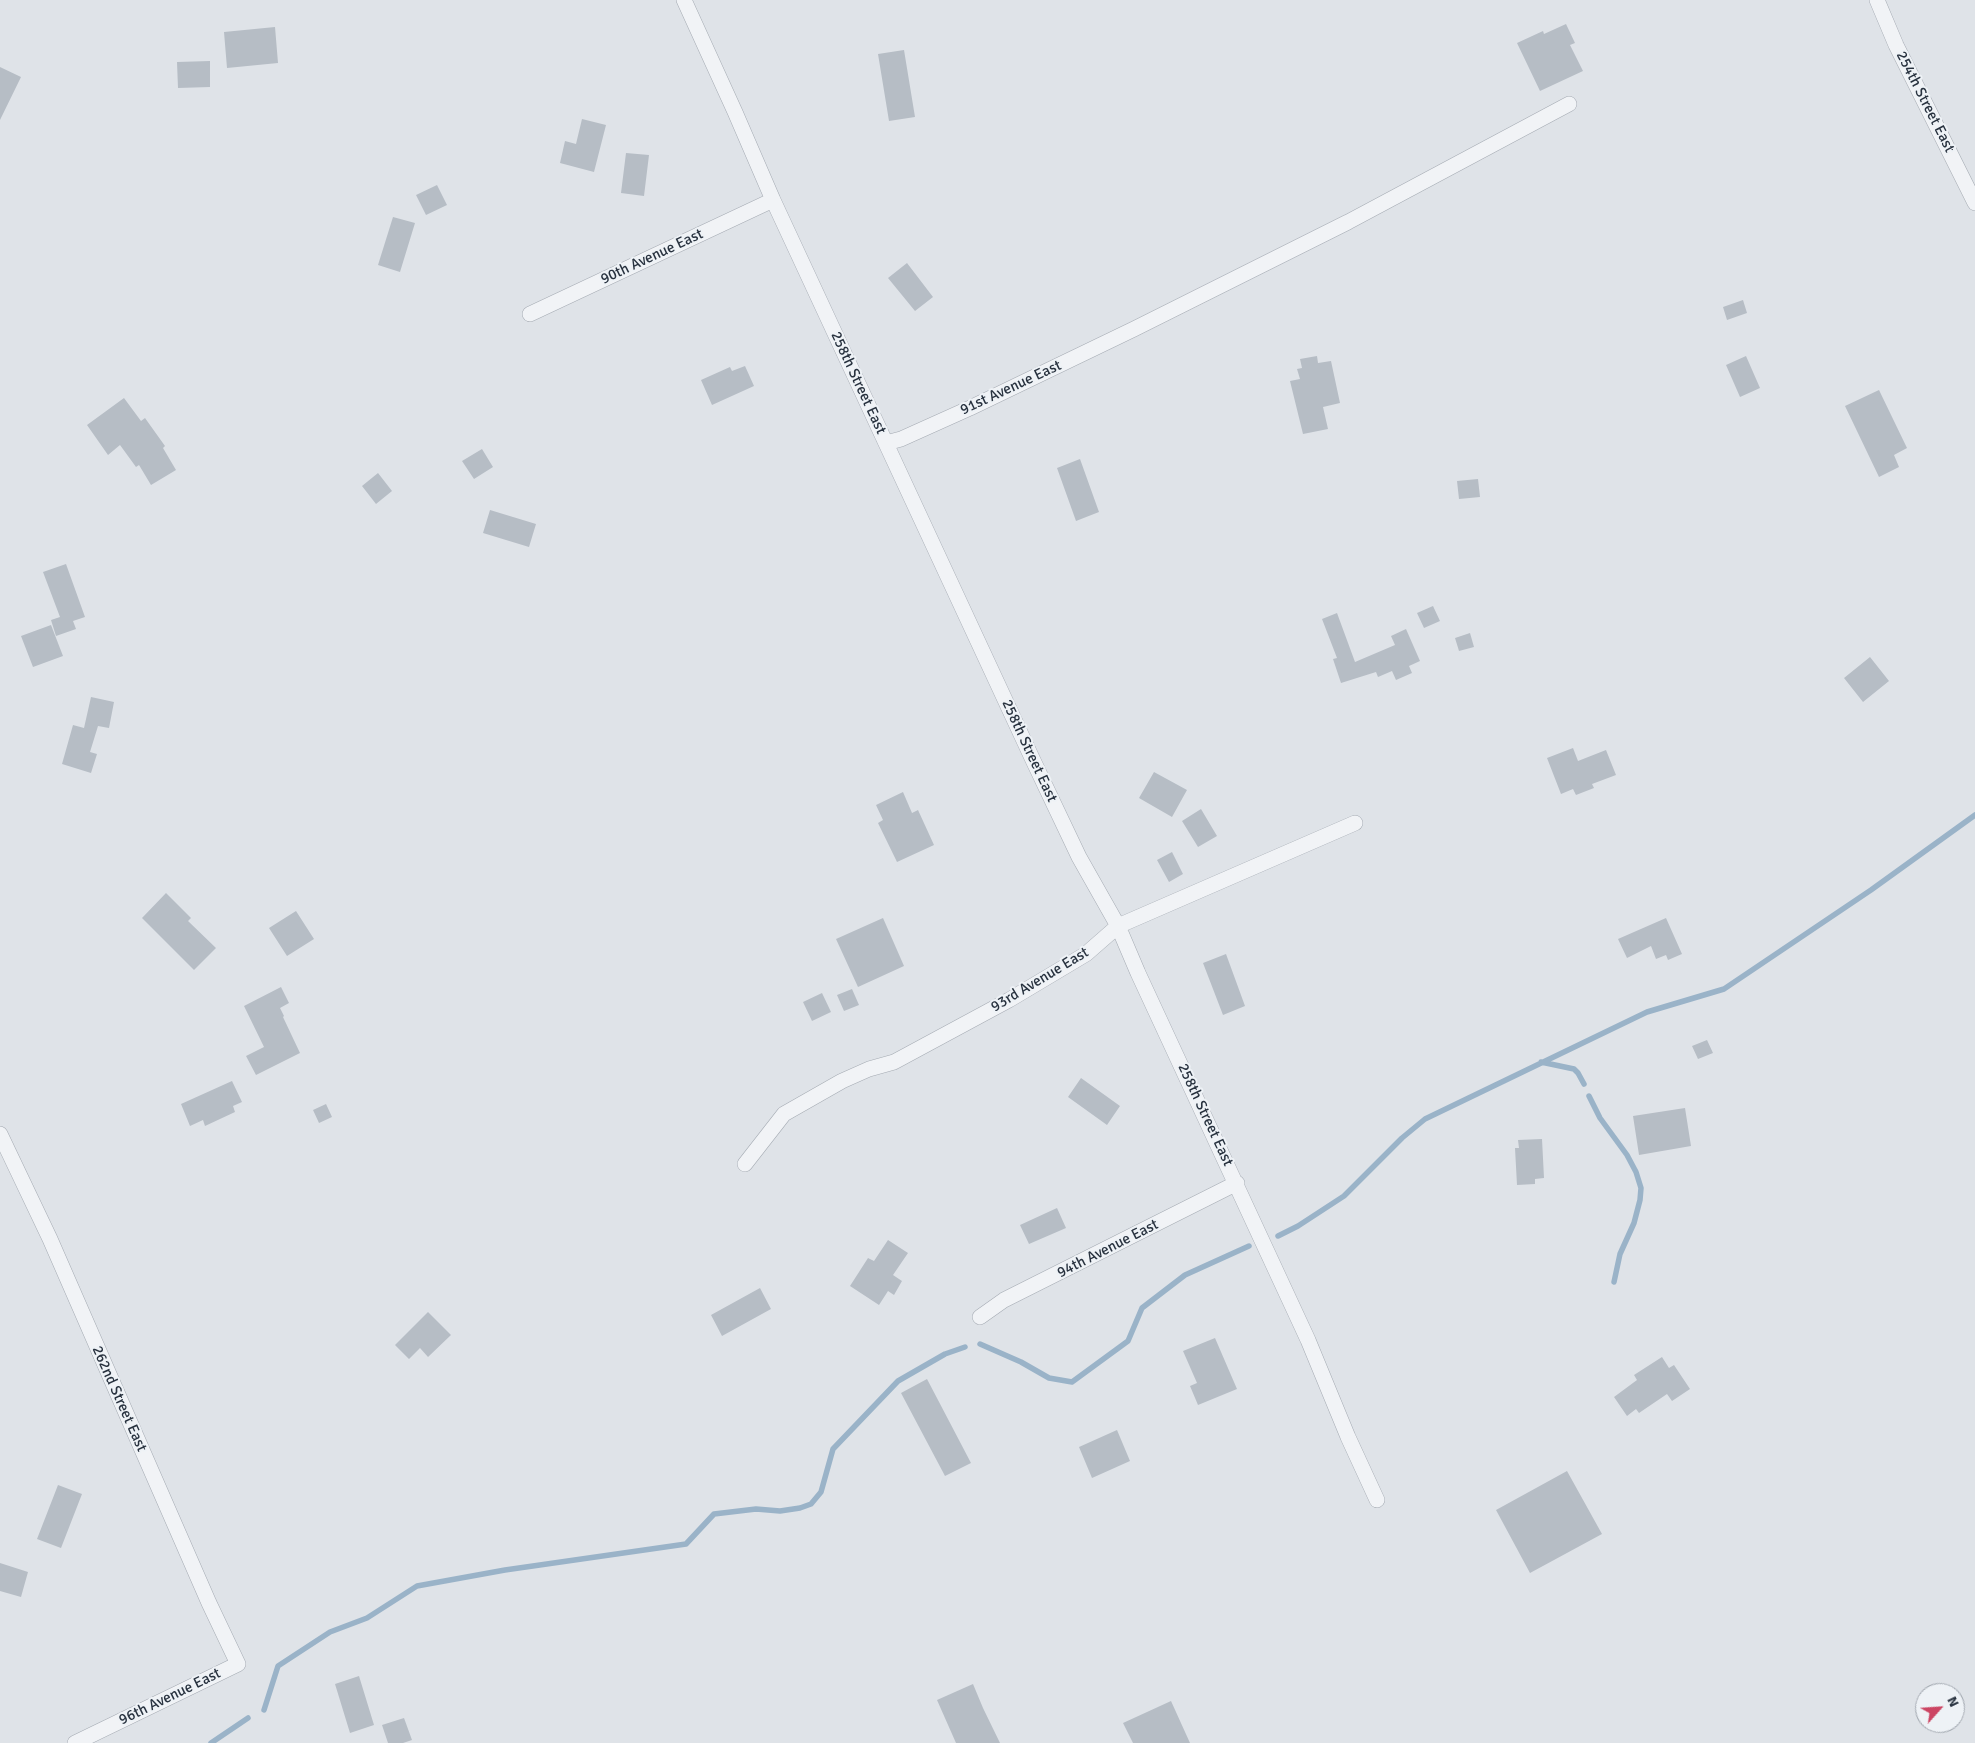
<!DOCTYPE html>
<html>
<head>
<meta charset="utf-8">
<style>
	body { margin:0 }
	#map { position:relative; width:1975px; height:1743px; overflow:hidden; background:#dfe3e8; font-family:Signika,sans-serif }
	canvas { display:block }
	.north { position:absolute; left:1915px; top:1683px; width:50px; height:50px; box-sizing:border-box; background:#eef2f6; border:1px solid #9fa5ad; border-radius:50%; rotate:64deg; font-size:14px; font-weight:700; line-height:20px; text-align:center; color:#28323f }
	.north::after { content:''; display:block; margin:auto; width:18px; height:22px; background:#cc4563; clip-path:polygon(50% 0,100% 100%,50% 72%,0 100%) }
</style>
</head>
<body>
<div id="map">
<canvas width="1975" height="1743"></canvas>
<div class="north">N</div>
</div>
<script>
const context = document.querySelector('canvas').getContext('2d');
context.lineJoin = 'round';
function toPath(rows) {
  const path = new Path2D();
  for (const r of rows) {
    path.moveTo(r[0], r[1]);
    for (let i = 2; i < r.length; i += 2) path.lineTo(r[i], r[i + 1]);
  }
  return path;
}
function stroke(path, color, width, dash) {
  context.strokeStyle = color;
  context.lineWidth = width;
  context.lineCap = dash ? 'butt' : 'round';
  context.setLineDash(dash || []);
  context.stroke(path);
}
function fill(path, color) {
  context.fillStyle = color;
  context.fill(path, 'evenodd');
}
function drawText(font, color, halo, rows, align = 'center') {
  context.font = font + ' Signika,sans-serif';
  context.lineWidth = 4;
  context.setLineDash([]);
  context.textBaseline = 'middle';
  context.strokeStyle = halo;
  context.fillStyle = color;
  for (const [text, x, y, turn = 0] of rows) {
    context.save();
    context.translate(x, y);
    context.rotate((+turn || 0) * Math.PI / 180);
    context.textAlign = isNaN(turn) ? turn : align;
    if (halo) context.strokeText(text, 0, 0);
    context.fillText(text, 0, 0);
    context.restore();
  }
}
stroke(toPath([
	[1541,1062,1574,1069,1578,1073,1584,1084],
	[1589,1096,1600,1118,1627,1155,1636,1172,1641,1188,1640,1200,1634,1223,1620,1254,1614,1282],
	[1278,1236,1298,1226,1344,1196,1402,1138,1425,1119,1647,1012,1724,989,1871,890,1975,815],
	[980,1344,1021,1362,1049,1378,1072,1382,1128,1341,1142,1308,1185,1275,1249,1246],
	[264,1710,278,1666,330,1632,367,1618,417,1586,505,1570,686,1544,714,1514,756,1509,780,1511,800,1508,811,1504,821,1492,833,1449,898,1381,945,1354,965,1347],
	[211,1743,248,1718]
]), '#9ab3c8', 5.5);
fill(toPath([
	[1566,24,1575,43,1570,45,1583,71,1540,91,1517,43,1543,31,1544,34],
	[275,27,278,63,227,68,224,32],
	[904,50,915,117,889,121,878,54],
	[210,61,210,87,178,88,177,62],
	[0,67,21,77,0,120],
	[582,119,606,125,594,172,560,163,565,141,576,144],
	[626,153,649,155,644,196,621,193],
	[437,185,447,205,426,215,416,195],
	[393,217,415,223,400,272,378,265],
	[907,263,933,297,915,311,888,278],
	[1743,300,1747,313,1727,320,1723,307],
	[1317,356,1318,363,1331,361,1340,403,1323,407,1328,429,1303,434,1290,381,1300,379,1297,369,1302,368,1300,359],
	[1746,356,1760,388,1740,397,1726,365],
	[745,366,754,386,712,405,701,380,730,367,732,371],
	[1879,390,1907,448,1894,455,1899,467,1879,477,1845,406],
	[124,398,141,421,145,418,165,446,163,448,176,470,151,485,139,465,136,467,120,445,108,455,87,425],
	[482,449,493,467,474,479,462,461],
	[1080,459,1099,512,1076,521,1057,468],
	[378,473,392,491,376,504,362,486],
	[1478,479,1480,497,1459,499,1457,481],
	[490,510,536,524,529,547,483,533],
	[66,564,85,617,73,621,76,629,56,636,51,620,60,617,43,572],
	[1433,606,1440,621,1424,628,1417,613],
	[1337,613,1355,662,1395,645,1391,636,1406,629,1420,661,1409,666,1412,673,1396,680,1392,671,1378,677,1376,672,1341,683,1333,659,1337,658,1322,619],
	[51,625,63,656,33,667,21,636],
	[1470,633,1474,647,1459,651,1455,638],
	[1870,657,1889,681,1863,702,1844,678],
	[91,697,114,702,109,728,98,726,90,752,97,754,91,773,62,764,73,725,84,728],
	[1573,748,1578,761,1606,750,1616,775,1592,784,1594,788,1576,795,1573,789,1561,794,1547,758],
	[1154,772,1187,790,1172,817,1139,798],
	[903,792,912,813,918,810,934,845,897,862,878,823,883,820,876,805],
	[1201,809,1217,836,1198,847,1182,821],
	[1172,852,1183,874,1169,882,1157,860],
	[166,893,191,918,188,921,216,948,194,970,142,918],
	[296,911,314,939,287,956,269,928],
	[883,918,904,966,858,987,836,939],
	[1666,918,1682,954,1668,960,1666,955,1656,959,1651,946,1627,958,1618,939],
	[1226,954,1245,1006,1223,1015,1203,963],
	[281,987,289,1003,280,1008,284,1016,283,1017,300,1053,256,1075,246,1056,264,1047,244,1006],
	[852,989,859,1005,844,1011,837,995],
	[822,993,831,1012,812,1021,803,1002],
	[1707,1040,1713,1053,1698,1059,1692,1046],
	[1081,1078,1120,1106,1107,1125,1068,1097],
	[232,1081,242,1102,233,1106,235,1112,205,1126,203,1120,190,1126,181,1104],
	[326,1104,332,1117,319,1123,313,1110],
	[1685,1108,1691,1146,1639,1155,1633,1116],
	[1542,1139,1544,1178,1535,1179,1535,1184,1517,1185,1515,1148,1519,1148,1518,1140],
	[1057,1208,1066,1228,1029,1244,1020,1225],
	[888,1240,908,1253,893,1275,902,1281,894,1295,888,1291,879,1305,850,1286,868,1258,874,1261],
	[760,1288,771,1309,722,1336,711,1315],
	[428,1312,451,1335,428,1357,420,1348,409,1359,395,1345],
	[1215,1338,1237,1389,1198,1405,1190,1386,1197,1383,1183,1351],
	[1662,1357,1669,1368,1674,1365,1690,1389,1672,1401,1667,1394,1639,1413,1636,1409,1627,1416,1614,1397,1637,1380,1634,1375],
	[927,1379,971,1463,945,1476,901,1393],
	[1117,1430,1130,1461,1092,1478,1079,1447],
	[1567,1471,1602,1534,1530,1573,1496,1510],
	[58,1485,82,1494,61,1548,37,1539],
	[0,1563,28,1572,21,1597,0,1591],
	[359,1676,374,1725,350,1733,335,1684],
	[973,1684,983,1708,1000,1743,956,1743,937,1700],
	[1171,1701,1190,1743,1133,1743,1123,1723],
	[404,1718,412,1740,403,1743,388,1743,382,1725]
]), '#b6bdc5');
const minor = toPath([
	[684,0,735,112,773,200,1032,758,1079,857,1118,926,1138,973,1308,1340,1348,1437,1377,1500],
	[1877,0,1896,45,1975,203],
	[530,314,773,200],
	[886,443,901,439,970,408,1134,329,1348,222,1569,104],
	[0,1134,50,1239,209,1603,238,1664,75,1743],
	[745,1164,784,1114,842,1081,869,1069,894,1062,1009,1000,1086,954,1118,926,1355,823],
	[980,1317,1004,1300,1237,1183]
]);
stroke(minor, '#a4aab2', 16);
stroke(minor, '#f1f3f6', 15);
drawText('15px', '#28323f', '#eef2f6', [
	["254th Street East",1925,102,63],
	["90th Avenue East",652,257,-25],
	["258th Street East",858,383,65],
	["91st Avenue East",1011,388,-25],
	["258th Street East",1029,751,65],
	["93rd Avenue East",1040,980,-31],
	["258th Street East",1205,1115,65],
	["94th Avenue East",1108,1249,-27],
	["262nd Street East",119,1399,66],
	["96th Avenue East",170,1697,-26]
]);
</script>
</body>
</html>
